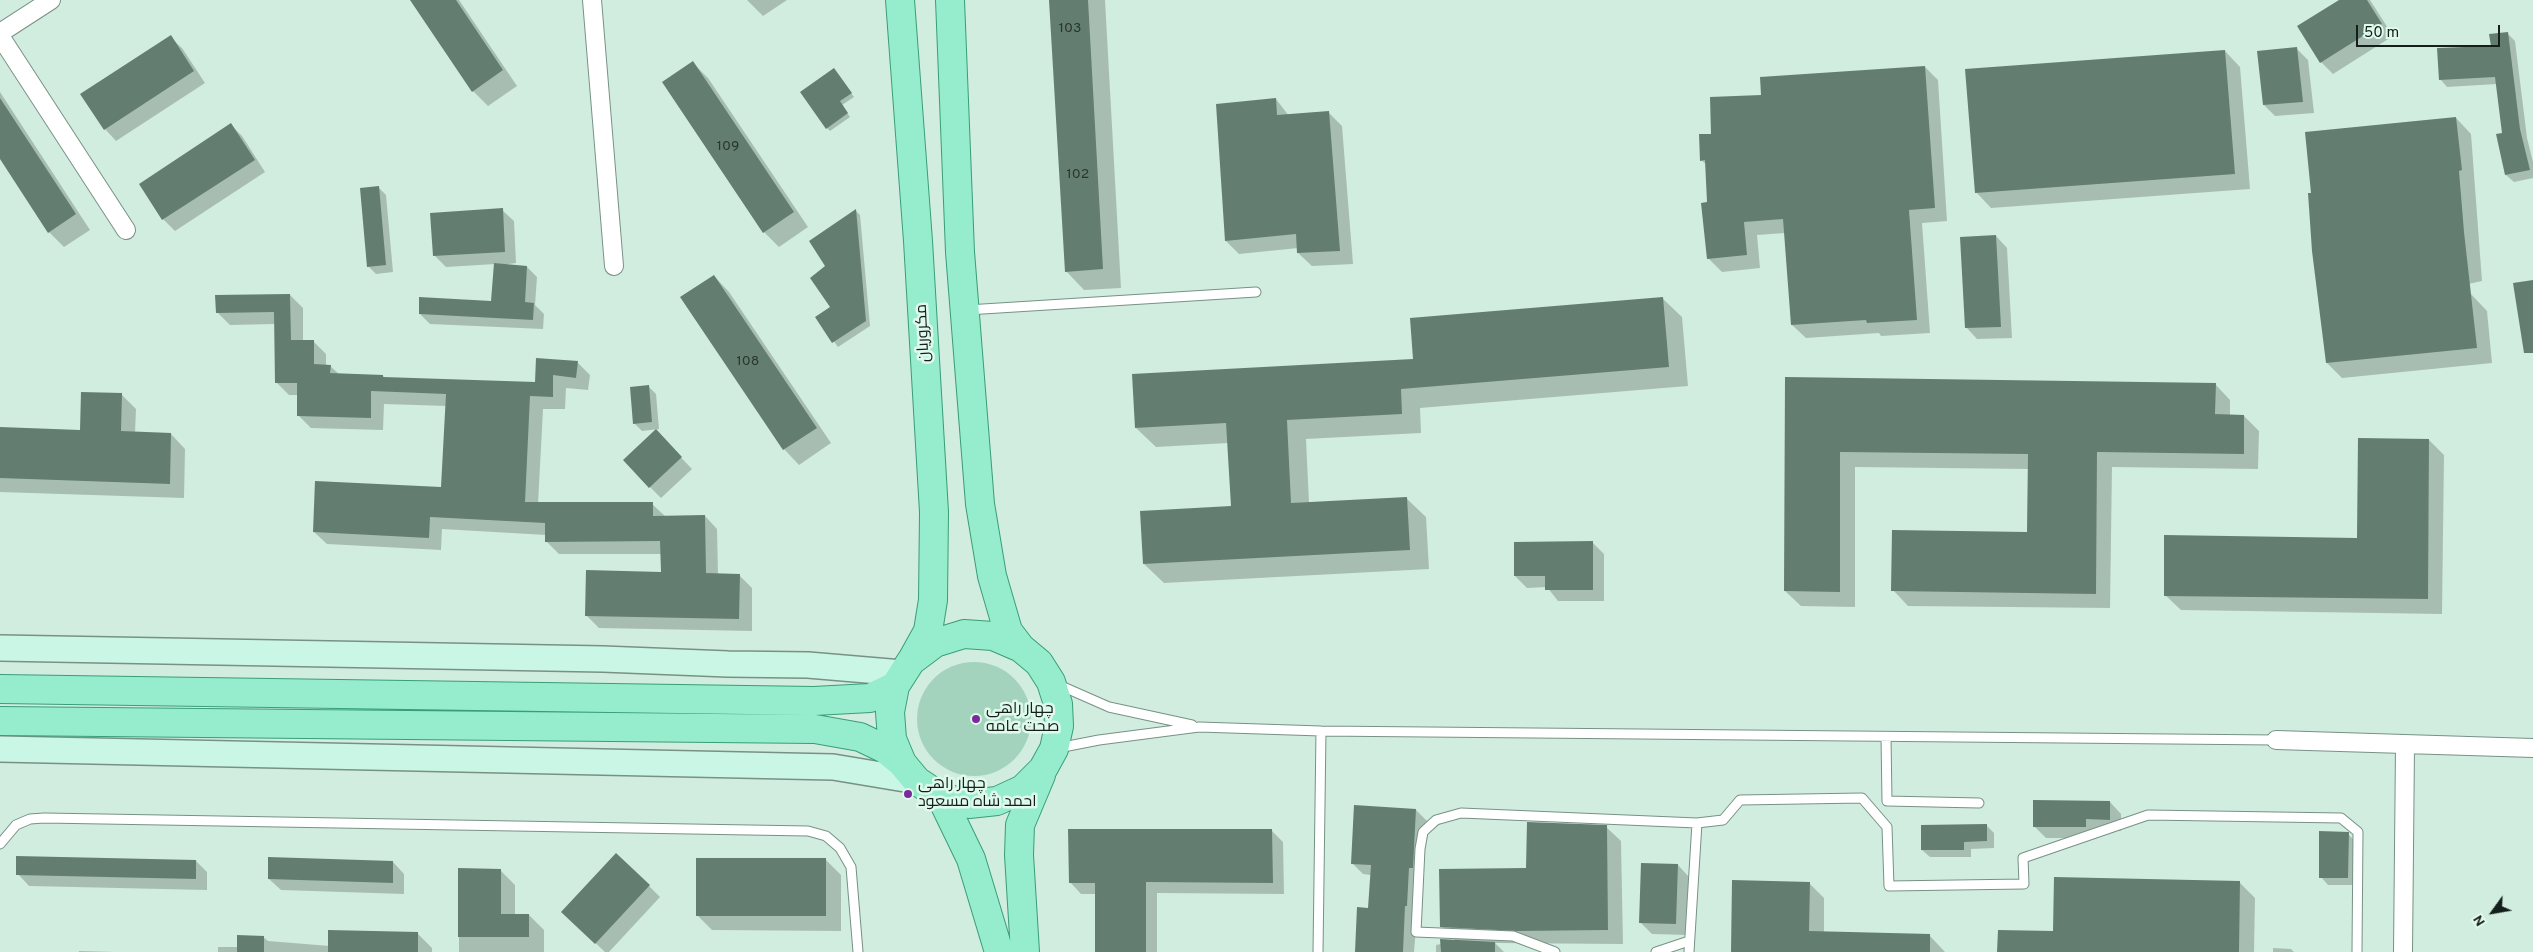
<!DOCTYPE html>
<html>
<head>
<meta charset="utf-8">
<style>
	body { margin:0 }
	#map { position:relative; width:2533px; height:952px; overflow:hidden; background:#d1eddf; font-family:Overpass,sans-serif }
	canvas { display:block }
	.north { position:absolute; left:2468px; top:887px; width:50px; height:50px; -webkit-text-stroke:4px #dffaed; paint-order:stroke; rotate:238deg; font-size:14px; font-weight:700; line-height:20px; text-align:center; color:#141e1a }
	.north::after { content:''; display:block; margin:auto; width:18px; height:22px; background:#141e1a; clip-path:polygon(50% 0,100% 100%,50% 72%,0 100%) }
	.scale { position:absolute; left:2356px; top:25px; width:144px; height:22px; box-sizing:border-box; border:2px solid #141e1a; border-top:0; padding-left:6px; font-size:15px; line-height:18px; white-space:nowrap; color:#141e1a; -webkit-text-stroke:4px #dffaed; paint-order:stroke }
</style>
</head>
<body>
<div id="map">
<canvas width="2533" height="952"></canvas>
<div class="north">N</div>
<div class="scale">50 m</div>
</div>
<script>
const context = document.querySelector('canvas').getContext('2d');
context.lineJoin = 'round';
function fill(path, color) {
  context.fillStyle = color;
  context.fill(path, 'evenodd');
}
function toPath(rows) {
  const path = new Path2D();
  for (const r of rows) {
    if (r.length === 3) {
      path.moveTo(r[0] + r[2], r[1]);
      path.arc(r[0], r[1], r[2], 0, 2 * Math.PI);
      continue;
    }
    path.moveTo(r[0], r[1]);
    for (let i = 2; i < r.length; i += 2) path.lineTo(r[i], r[i + 1]);
  }
  return path;
}
function stroke(path, color, width, dash) {
  context.strokeStyle = color;
  context.lineWidth = width;
  context.lineCap = dash ? 'butt' : 'round';
  context.setLineDash(dash || []);
  context.stroke(path);
}
function drawText(font, color, halo, rows, align = 'center') {
  context.font = font + ' Overpass,Cairo,sans-serif';
  context.lineWidth = 5;
  context.setLineDash([]);
  context.textBaseline = 'middle';
  context.strokeStyle = halo;
  context.fillStyle = color;
  for (const [text, x, y, turn = 0] of rows) {
    context.save();
    context.translate(x, y);
    context.rotate((+turn || 0) * Math.PI / 180);
    context.textAlign = isNaN(turn) ? turn : align;
    if (halo) context.strokeText(text, 0, 0);
    context.fillText(text, 0, 0);
    context.restore();
  }
}
fill(toPath([
	[974,719,57]
]), '#a4d3bd');
fill(toPath([
	[411,0,459,0,517,86,488,106,473,91],
	[747,0,787,0,763,16],
	[1050,0,1105,0,1121,288,1084,290,1066,271],
	[2341,0,2370,0,2393,36,2333,74,2321,62],
	[2507,33,2515,41,2527,138,2533,162,2533,178,2514,182,2506,175,2497,135,2503,134,2497,84,2447,87,2440,79,2492,47],
	[170,37,182,48,205,83,116,141,105,129],
	[2297,49,2308,60,2314,113,2275,116,2264,105],
	[2225,51,2240,67,2250,189,1991,208,1976,192],
	[693,63,708,78,808,227,779,247,764,232],
	[1925,67,1938,80,1947,221,1922,223,1930,333,1881,336,1879,333,1806,338,1792,325,1785,233,1757,235,1760,268,1722,272,1708,258,1707,165,1701,160,1712,135,1763,97],
	[837,73,854,97,842,105,850,117,830,131,827,128],
	[0,92,90,230,64,247,49,232,0,157],
	[1276,99,1289,116,1329,113,1342,126,1353,264,1312,266,1298,253,1298,248,1239,254,1226,241],
	[2456,118,2471,134,2482,281,2454,287,2469,292,2487,311,2492,363,2342,378,2327,363],
	[231,125,242,136,265,172,175,231,163,219,140,184],
	[379,188,386,195,393,272,376,274,368,266],
	[502,210,514,221,516,263,502,265,527,267,537,277,535,305,544,314,543,329,430,324,420,314,492,302,495,264,446,267,434,255],
	[856,211,860,215,870,326,838,347,816,317,832,307,827,266],
	[1996,236,2007,248,2012,338,1977,339,1966,327],
	[714,276,729,292,831,443,799,465,784,449],
	[290,295,303,308,303,341,313,341,326,354,326,366,330,366,339,374,383,376,386,379,537,383,577,362,590,375,588,390,566,388,565,409,543,409,538,504,652,504,666,517,705,516,717,529,718,575,739,575,752,588,752,631,599,628,586,615,662,573,662,554,559,554,546,541,546,535,442,529,441,550,327,544,314,532,443,488,447,406,384,404,383,430,311,428,298,415,298,395,289,395,276,382,275,324,230,325,217,312],
	[1662,298,1682,317,1688,386,1420,408,1421,433,1306,439,1309,503,1406,498,1426,517,1429,569,1164,583,1144,564,1232,507,1228,443,1156,447,1136,428],
	[1786,379,2215,384,2230,400,2230,416,2244,416,2259,431,2258,469,2112,467,2110,608,1908,606,1893,590,2028,534,2029,469,1855,467,1855,607,1801,606,1785,591],
	[649,387,656,394,659,429,642,431,634,423],
	[121,394,136,409,135,433,171,434,185,449,184,498,0,492,0,428,81,431],
	[2429,440,2444,455,2442,614,2181,610,2165,595,2359,539],
	[667,443,692,469,661,498,650,487],
	[1593,543,1604,554,1604,601,1558,601,1547,587,1527,588,1515,576],
	[2110,802,2121,814,2121,831,2097,831,2097,838,2046,838,2034,826],
	[1416,810,1427,821,1423,878,1420,878,1414,952,1356,952,1369,909,1371,875,1363,874,1352,863],
	[1986,825,1994,833,1994,848,1971,849,1971,857,1930,857,1922,850],
	[1606,827,1621,841,1623,944,1495,943,1504,952,1436,952,1436,945,1456,941,1441,926,1527,869],
	[1272,831,1283,842,1284,894,1157,893,1157,952,1097,952,1096,894,1081,894,1070,882],
	[2346,832,2354,840,2355,885,2328,885,2321,877],
	[826,860,841,875,841,931,712,930,697,915],
	[196,861,207,872,207,890,29,886,18,874],
	[393,862,404,874,404,894,281,890,269,879],
	[1678,865,1689,877,1688,935,1652,934,1640,922],
	[459,870,500,870,515,885,515,915,529,915,544,930,544,952,459,952],
	[1809,883,1824,898,1824,933,1929,935,1945,952,1732,952],
	[2240,883,2255,898,2254,952,1999,952,2054,933],
	[649,886,660,897,609,952,605,952,574,923],
	[417,933,432,948,432,952,218,952,218,947,238,947,263,937,268,941,330,946],
	[2273,948,2291,949,2294,952,2273,952],
	[79,951,115,952,79,952]
]), '#0003');
fill(toPath([
	[410,0,456,0,503,70,472,92],
	[1049,0,1088,0,1103,269,1065,272],
	[2339,0,2367,0,2382,24,2320,63,2297,26],
	[2508,32,2520,129,2530,170,2505,175,2496,134,2502,133,2495,77,2439,80,2437,48,2491,46,2489,34],
	[171,35,194,71,104,130,80,94],
	[2297,47,2303,102,2263,105,2257,51],
	[2225,50,2235,174,1975,193,1965,69],
	[693,61,794,212,763,233,662,82],
	[1925,66,1935,208,1909,210,1917,320,1867,323,1866,320,1791,325,1783,219,1744,222,1747,255,1707,259,1701,203,1707,202,1705,160,1700,161,1699,134,1711,134,1710,97,1761,95,1760,77],
	[834,68,852,93,840,101,848,113,826,129,800,92],
	[0,98,76,214,48,233,0,159],
	[1276,98,1277,115,1329,111,1340,251,1297,253,1296,234,1225,241,1216,104],
	[2456,117,2462,170,2459,171,2464,232,2477,348,2326,363,2312,251,2308,193,2311,193,2305,132],
	[231,123,255,160,162,220,139,184],
	[379,186,386,265,367,267,360,188],
	[503,208,505,252,433,256,430,213],
	[856,209,866,321,832,343,815,317,830,307,810,278,825,266,809,241],
	[1996,235,2001,327,1965,328,1960,237],
	[494,263,527,266,525,302,534,303,533,320,419,314,419,297,491,301],
	[714,275,817,428,783,450,680,297],
	[2533,280,2533,353,2524,353,2513,283],
	[290,294,291,340,314,340,314,364,331,365,330,373,383,375,383,377,535,382,536,358,578,361,576,378,553,375,553,397,530,396,525,502,653,502,653,516,705,515,706,573,740,574,739,619,585,616,586,570,661,572,660,541,545,542,545,523,430,517,429,538,313,532,315,481,441,487,446,394,371,391,371,418,297,416,297,383,275,383,274,312,216,313,215,295],
	[1663,297,1669,367,1401,389,1402,414,1287,420,1291,503,1407,497,1410,550,1143,564,1140,511,1231,506,1226,423,1135,428,1132,374,1413,359,1410,318],
	[1785,377,2216,383,2215,414,2244,415,2244,454,2097,452,2096,594,1891,591,1892,530,2027,532,2028,454,1840,452,1840,592,1784,591],
	[649,385,652,422,633,424,630,387],
	[81,392,122,393,121,431,171,433,170,484,0,478,0,427,80,430],
	[656,429,682,457,649,488,623,460],
	[2358,438,2429,439,2428,599,2164,596,2164,535,2357,538],
	[1593,541,1593,590,1545,590,1545,576,1514,576,1514,542],
	[2033,800,2110,801,2110,820,2086,819,2086,827,2033,827],
	[1354,805,1416,809,1413,868,1409,868,1407,906,1405,906,1403,952,1355,952,1357,907,1368,908,1371,865,1351,864],
	[1527,822,1607,825,1608,930,1517,931,1440,927,1439,869,1526,868],
	[1987,824,1987,841,1964,842,1964,850,1921,850,1921,825],
	[1068,829,1272,829,1273,883,1146,882,1146,952,1095,952,1095,883,1069,883],
	[2319,831,2349,832,2348,878,2319,878],
	[616,853,650,885,595,944,561,912],
	[16,856,196,860,196,879,16,875],
	[268,857,393,861,393,883,268,879],
	[696,858,826,858,826,916,696,916],
	[1641,863,1678,864,1676,924,1639,923],
	[458,868,501,869,501,914,529,914,529,937,458,937],
	[2054,877,2240,881,2239,952,1997,952,1998,930,2053,931],
	[1732,880,1810,882,1809,931,1930,934,1930,952,1731,952],
	[328,930,418,932,418,952,328,952],
	[237,935,264,936,264,952,237,952],
	[1440,939,1495,942,1495,952,1441,952]
]), '#647d71');
const lane = toPath([
	[967,310,1256,292],
	[1059,685,1109,707,1192,725],
	[1886,737,1887,801,1979,803],
	[1058,748,1099,740,1199,727,1321,731,2276,740],
	[0,844,16,825,30,819,44,818,808,831,826,836,840,848,851,867,858,952],
	[1318,952,1321,731],
	[1555,952,1513,936,1416,932,1420,849,1423,832,1436,820,1461,813,1697,823,1723,820,1740,800,1862,798,1887,827,1889,886,2024,884,2023,858,2148,815,2341,818,2358,832,2357,952],
	[1656,952,1689,941],
	[1689,952,1697,823]
]);
const street = toPath([
	[592,0,614,266],
	[0,33,51,0],
	[0,36,126,230],
	[2276,740,2533,748],
	[2403,952,2405,746]
]);
const secondary = toPath([
	[0,648,603,659,728,664,808,665,902,673],
	[0,749,833,767,917,781]
]);
const primary = toPath([
	[900,0,918,241,934,512,933,600,928,631,913,658],
	[950,0,960,252,980,504,992,576,1008,631,1021,648,1039,663,1051,682,1058,704,1059,726,1054,749,1043,769,1023,789,997,801,969,804,941,797,917,781,902,763,892,739,890,712,895,686,911,661,935,643,964,634,993,636,1021,648],
	[0,689,814,701,870,698,895,686],
	[0,721,815,729,860,737,885,749,902,763],
	[941,797,971,859,999,952],
	[1025,952,1019,855,1020,825,1041,775]
]);
stroke(lane, '#789185', 11);
stroke(street, '#789185', 20);
stroke(secondary, '#789185', 28);
stroke(primary, '#3a9d78', 30);
stroke(lane, '#fff', 9);
stroke(street, '#fff', 18);
stroke(secondary, '#caf6e6', 25);
stroke(primary, '#95edcd', 28);
for (const [x, y, r, color] of [
	[976,719,5,"#7b2a9b"],
	[908,794,5,"#7b2a9b"]
]) {
  const dot = new Path2D();
  dot.arc(x, y, r, 0, 2 * Math.PI);
  context.fillStyle = color;
  context.fill(dot);
  stroke(dot, '#dffaed', 2);
}
drawText('14px', '#283630', null, [
	["103",1070,29],
	["109",728,147],
	["102",1078,175],
	["108",748,362]
]);
drawText('16px', '#141e1a', '#dffaed', [
	["مکروریان",924,333,-93]
]);
drawText('16px', '#141e1a', '#dffaed', [
	["چهار راهی",986,710],
	["صحت عامه",986,728],
	["چهار راهی",918,785],
	["احمد شاه مسعود",918,803]
], 'left');
</script>
</body>
</html>
